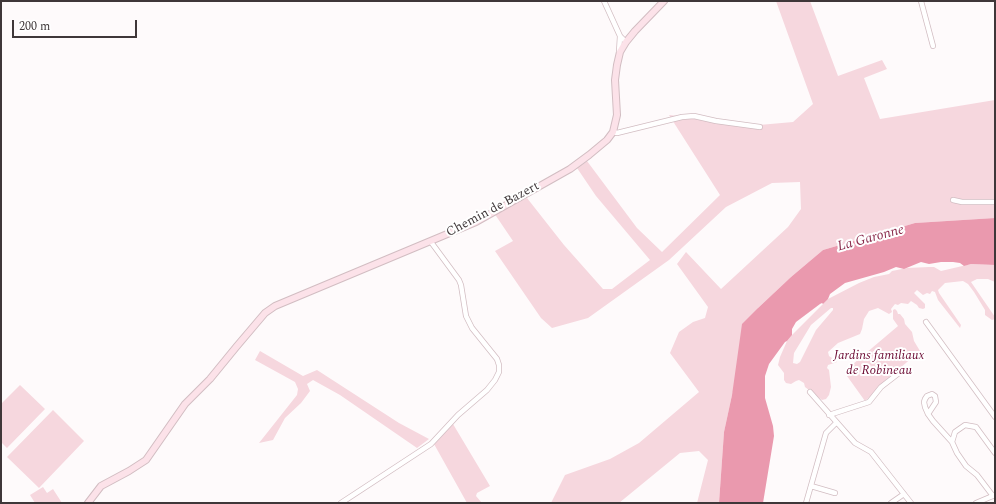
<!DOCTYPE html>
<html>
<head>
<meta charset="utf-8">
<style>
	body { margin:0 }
	#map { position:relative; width:996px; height:504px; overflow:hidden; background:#fefafb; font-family:Spectral,serif }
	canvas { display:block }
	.frame { position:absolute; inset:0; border:2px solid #3f3739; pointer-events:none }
	.scale { position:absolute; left:12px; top:20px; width:125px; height:18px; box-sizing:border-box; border:2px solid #3f3739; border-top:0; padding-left:5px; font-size:12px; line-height:14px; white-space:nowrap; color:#3f3739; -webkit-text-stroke:3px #fff; paint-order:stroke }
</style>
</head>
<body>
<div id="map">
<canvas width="996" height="504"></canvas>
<div class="frame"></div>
<div class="scale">200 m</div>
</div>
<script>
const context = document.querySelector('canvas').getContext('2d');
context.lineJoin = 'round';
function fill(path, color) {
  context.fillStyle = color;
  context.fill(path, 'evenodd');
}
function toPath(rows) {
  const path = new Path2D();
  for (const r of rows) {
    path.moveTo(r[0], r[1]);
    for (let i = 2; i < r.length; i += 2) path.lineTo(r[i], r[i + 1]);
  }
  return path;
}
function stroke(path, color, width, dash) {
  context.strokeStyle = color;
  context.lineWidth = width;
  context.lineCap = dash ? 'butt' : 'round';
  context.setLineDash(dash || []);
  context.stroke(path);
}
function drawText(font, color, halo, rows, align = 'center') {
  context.font = font + ' Spectral,serif';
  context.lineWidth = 4;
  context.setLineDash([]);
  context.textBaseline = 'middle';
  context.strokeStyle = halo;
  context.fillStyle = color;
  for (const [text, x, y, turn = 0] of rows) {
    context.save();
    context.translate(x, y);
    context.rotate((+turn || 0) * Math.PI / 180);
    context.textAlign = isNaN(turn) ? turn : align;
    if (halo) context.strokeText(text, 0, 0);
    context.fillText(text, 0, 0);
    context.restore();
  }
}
fill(toPath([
	[776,1,810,1,838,76,882,60,887,69,864,78,880,119,995,100,995,218,915,223,823,250,791,277,758,308,732,395,724,432,719,503,697,503,708,460,699,451,680,453,619,503,551,503,565,475,610,459,639,443,699,392,670,353,679,332,693,322,705,318,708,307,677,264,686,252,721,289,788,227,801,209,800,182,772,183,726,207,669,260,588,318,552,328,541,318,495,251,513,241,494,213,527,198,564,245,603,289,612,289,650,260,596,196,577,168,587,161,637,228,662,252,720,195,669,115,759,125,793,122,813,104],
	[971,264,995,265,995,282,988,279,977,279,971,282,995,317,995,319,992,320,985,315,985,310,974,292,968,284,963,281,945,283,938,290,939,293,961,325,960,328,938,300,935,292,932,291,930,294,927,293,923,295,917,290,914,293,925,304,925,308,923,309,919,308,917,305,911,301,908,304,901,303,898,305,895,304,891,309,892,312,889,314,878,308,869,311,864,319,862,329,860,334,838,343,828,352,829,356,832,358,833,360,835,360,837,362,828,365,827,368,829,370,831,387,829,395,826,399,822,400,818,397,805,387,804,383,799,380,796,381,791,384,786,383,784,380,784,373,778,365,780,357,787,341,792,335,828,299,859,283,874,277,889,274,892,271,907,268,929,267,934,267,941,271],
	[831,308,833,308,833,310,816,330,800,362,797,364,793,363,794,353,811,325],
	[895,309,897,311,898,314,900,314,904,319,905,324,912,332,914,341,920,351,880,385,873,394,865,401,847,376,846,370,898,326,893,319,893,310],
	[260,351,303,376,317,370,399,423,429,439,417,448,340,395,313,380,307,384,310,391,301,403,285,418,273,440,259,443,297,395,298,389,295,382,255,360],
	[20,385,45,409,7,448,1,442,1,404],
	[53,410,84,441,39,488,7,457],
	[453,424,490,486,477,493,476,496,482,503,467,503,434,444],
	[43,487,47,493,53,489,62,503,35,503,30,495]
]), '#f6d7de');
fill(toPath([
	[995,218,995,265,971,264,964,266,960,263,953,262,941,262,929,264,921,262,904,269,896,267,884,272,845,283,830,294,828,299,823,304,822,303,820,304,796,322,792,329,792,335,787,341,785,342,769,364,765,376,765,398,773,426,774,436,763,503,719,503,724,432,732,395,742,324,758,308,791,277,823,250,915,223]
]), '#ea99ae');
const street = toPath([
	[604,1,620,36,626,42],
	[921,1,933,46],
	[619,52,620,36],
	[613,132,617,133,682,117,694,116,716,121,760,127],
	[953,200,962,202,995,202],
	[926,322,995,417],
	[810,392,855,443,871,452,911,503],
	[928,414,936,402,935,396,932,394,927,396,925,399,924,402,925,407,928,414,933,421,952,442],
	[829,415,869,402,881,387,903,370],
	[811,486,835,493],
	[993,496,977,475,966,466,957,453,952,442,955,432,965,425,976,427,995,453],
	[341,503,431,444,458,415,487,390,495,380,499,372,499,365,497,359,472,328,466,316,461,285,459,280,431,242],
	[806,503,826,433,836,423],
	[891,503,904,494],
	[976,503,995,495]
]);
const secondary = toPath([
	[88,503,101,486,129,471,146,460,185,404,210,379,237,346,265,313,275,306,476,222,570,169,589,155,607,140,613,132,617,115,615,80,617,65,620,52,626,42,635,31,664,1]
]);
stroke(street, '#d2bdc2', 6);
stroke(secondary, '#d2bdc2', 8);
stroke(street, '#fff', 4.5);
stroke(secondary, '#fce2e9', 6);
drawText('13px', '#3f3739', '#fff', [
	["Chemin de Bazert",493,210,-28]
]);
drawText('italic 13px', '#6e0e36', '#fff', [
	["Jardins familiaux",879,356],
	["de Robineau",879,371]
]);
drawText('italic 14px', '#8a2b4c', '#fff', [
	["La Garonne",871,239,-15]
]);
</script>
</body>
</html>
